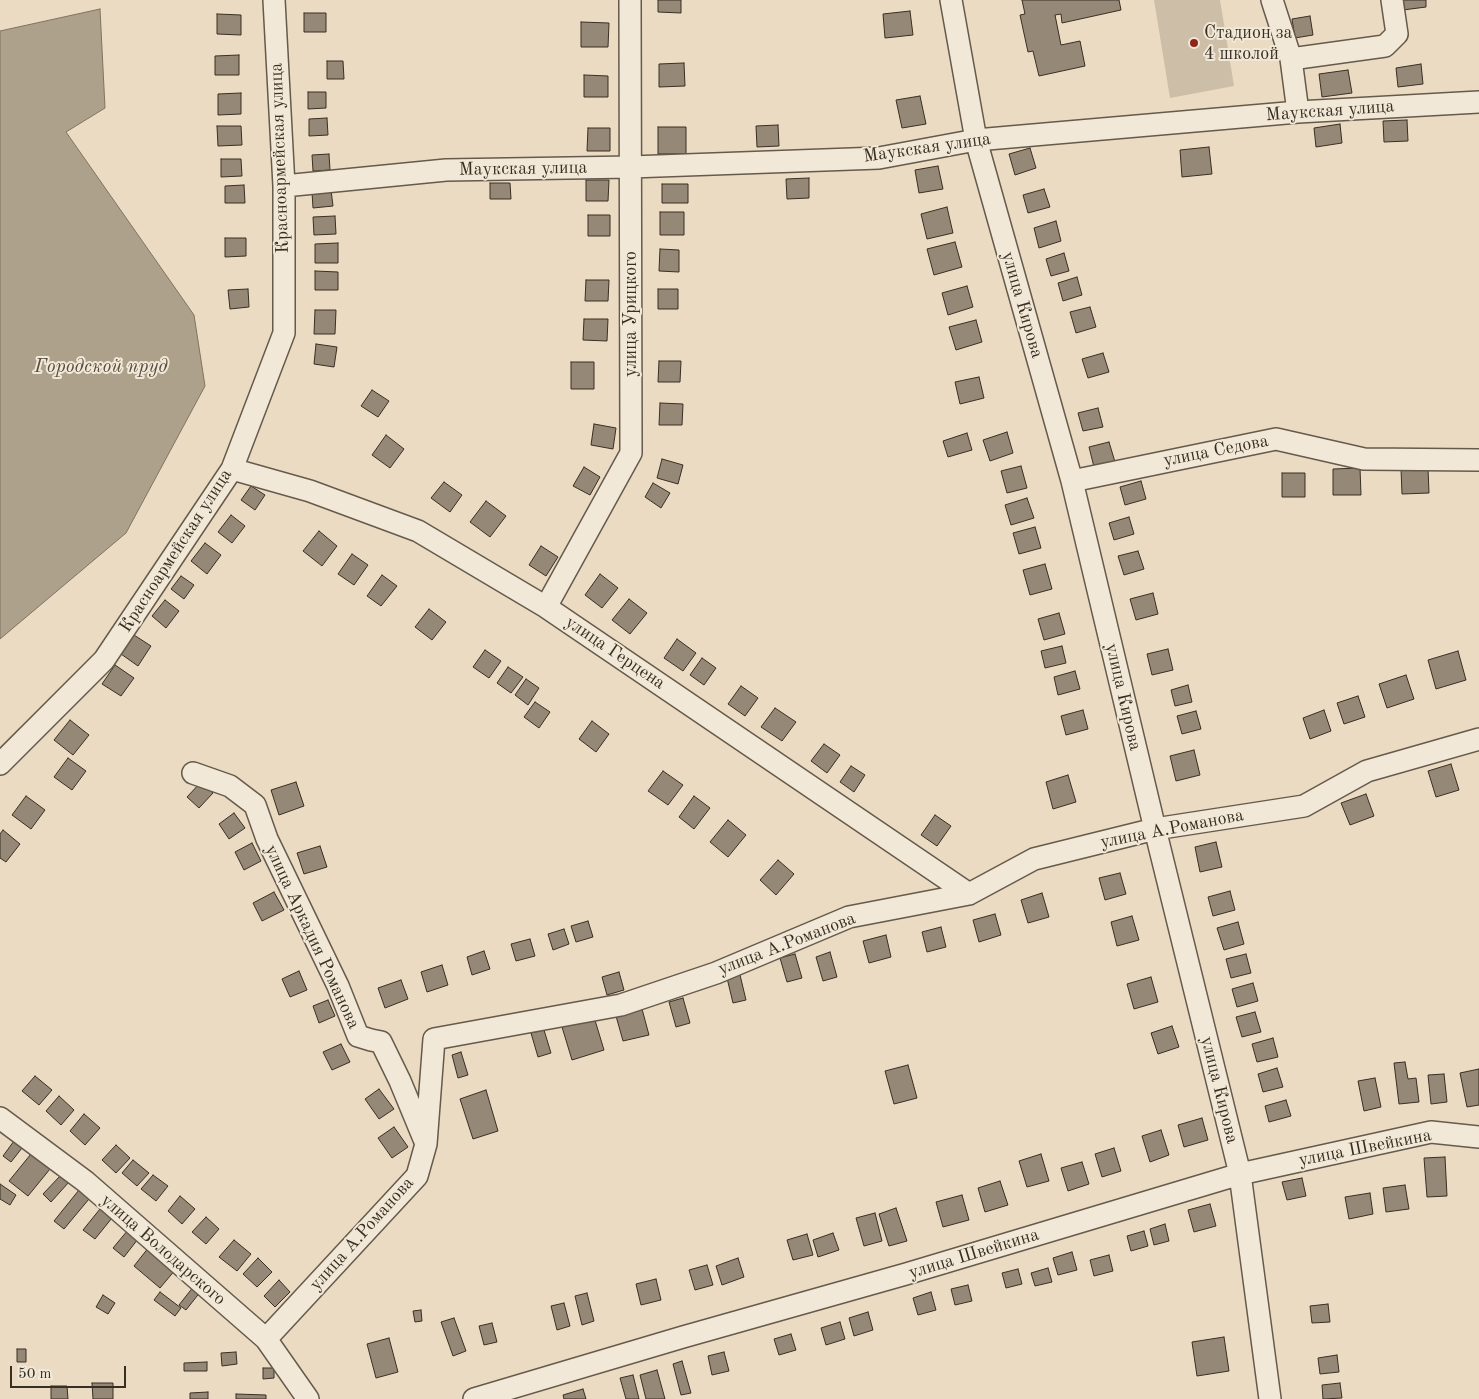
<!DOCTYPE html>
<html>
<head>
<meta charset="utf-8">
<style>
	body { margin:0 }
	#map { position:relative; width:1479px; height:1399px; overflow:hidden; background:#ebdbc2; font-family:"Old Standard TT",serif }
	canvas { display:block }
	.scale { position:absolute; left:10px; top:1366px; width:116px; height:22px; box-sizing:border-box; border:2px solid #382f23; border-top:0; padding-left:6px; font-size:15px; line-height:18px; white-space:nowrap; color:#382f23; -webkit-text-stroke:4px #f2e8d7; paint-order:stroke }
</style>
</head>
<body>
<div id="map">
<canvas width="1479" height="1399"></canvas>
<div class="scale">50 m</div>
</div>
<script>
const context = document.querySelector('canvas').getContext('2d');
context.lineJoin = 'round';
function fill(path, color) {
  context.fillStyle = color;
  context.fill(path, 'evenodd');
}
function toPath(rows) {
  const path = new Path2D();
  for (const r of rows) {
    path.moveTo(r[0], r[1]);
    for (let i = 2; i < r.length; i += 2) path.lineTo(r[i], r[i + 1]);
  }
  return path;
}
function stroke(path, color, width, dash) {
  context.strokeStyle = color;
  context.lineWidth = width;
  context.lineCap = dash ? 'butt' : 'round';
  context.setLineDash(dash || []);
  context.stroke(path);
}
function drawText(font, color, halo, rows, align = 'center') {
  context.font = font + ' "Old Standard TT",serif';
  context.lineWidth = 4;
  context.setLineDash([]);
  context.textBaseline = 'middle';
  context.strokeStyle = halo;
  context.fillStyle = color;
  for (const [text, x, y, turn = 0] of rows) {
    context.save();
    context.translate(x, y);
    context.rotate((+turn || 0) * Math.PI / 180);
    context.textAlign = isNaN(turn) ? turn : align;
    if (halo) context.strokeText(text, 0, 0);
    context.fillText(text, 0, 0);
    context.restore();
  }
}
fill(toPath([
	[1154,0,1220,0,1234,86,1170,98]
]), '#cdbea7');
const water = toPath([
	[100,9,105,108,66,132,194,315,205,386,126,533,0,639,0,31,100,9]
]);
fill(water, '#aea18c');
stroke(water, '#7f7362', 1);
const building = toPath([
	[658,0,681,0,681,13,658,12,658,0],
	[1022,0,1119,0,1121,10,1062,23,1061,14,1055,15,1061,45,1080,41,1085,66,1039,76,1033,51,1028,52,1020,15,1025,14,1022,0],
	[1402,0,1426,0,1426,7,1403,10,1402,0],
	[910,11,913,35,885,38,883,14,910,11],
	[304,13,326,13,326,32,304,32,304,13],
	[217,14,241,15,241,35,217,34,217,14],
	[1310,16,1313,35,1295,38,1292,19,1310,16],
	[581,22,609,23,608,47,581,47,581,22],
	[239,55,239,75,215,75,215,56,239,55],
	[327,61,343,61,344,79,327,79,327,61],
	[684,63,685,86,659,87,659,64,684,63],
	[1421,64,1423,84,1398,87,1396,68,1421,64],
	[1348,70,1352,93,1322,97,1319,74,1348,70],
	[584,75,608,76,608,97,584,97,584,75],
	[308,92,326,92,326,108,308,109,308,92],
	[241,93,241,114,218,115,218,94,241,93],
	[920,96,926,124,902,128,896,100,920,96],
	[327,118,328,135,309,136,309,119,327,118],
	[1407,120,1408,141,1384,142,1383,121,1407,120],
	[1340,124,1342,143,1316,147,1314,128,1340,124],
	[778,125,779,146,757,147,756,126,778,125],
	[217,126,241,126,242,145,218,146,217,126],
	[658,127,686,127,686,154,658,154,658,127],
	[588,128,610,128,610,151,587,151,588,128],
	[1209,147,1212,174,1182,177,1180,150,1209,147],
	[1030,148,1036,168,1015,175,1009,154,1030,148],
	[329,154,330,170,313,171,312,155,329,154],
	[221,159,241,159,242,176,221,177,221,159],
	[938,166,943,189,919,193,915,170,938,166],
	[809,178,809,198,787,199,786,179,809,178],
	[586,180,609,180,608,201,586,201,586,180],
	[490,183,510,183,511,199,490,199,490,183],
	[662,184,688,184,688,203,662,203,662,184],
	[244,185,245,203,225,203,225,186,244,185],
	[1044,189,1050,207,1028,213,1023,195,1044,189],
	[331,190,333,206,313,208,312,192,331,190],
	[947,207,953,233,927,239,921,214,947,207],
	[660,212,684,212,684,235,660,235,660,212],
	[588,215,610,215,610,236,588,236,588,215],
	[335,216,336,234,314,235,313,217,335,216],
	[1056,221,1061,241,1039,248,1034,228,1056,221],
	[225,238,246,238,246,256,225,257,225,238],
	[955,242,962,267,934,275,927,249,955,242],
	[338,243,338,263,315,263,315,244,338,243],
	[660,249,679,250,679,272,659,271,660,249],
	[1064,253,1069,271,1051,276,1046,259,1064,253],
	[315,271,338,272,338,290,315,290,315,271],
	[1077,277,1082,295,1063,301,1058,283,1077,277],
	[586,280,609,280,608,301,585,301,586,280],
	[967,286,973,307,948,315,942,293,967,286],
	[248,289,249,307,230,309,228,290,248,289],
	[658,289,678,289,678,309,658,309,658,289],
	[1090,307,1096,327,1076,333,1070,312,1090,307],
	[315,310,336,310,335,334,314,334,315,310],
	[584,319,608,319,607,341,583,340,584,319],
	[976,320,982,342,956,350,949,327,976,320],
	[316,344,337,347,334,367,314,364,316,344],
	[1103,353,1109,372,1088,378,1082,359,1103,353],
	[659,361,681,361,680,382,658,382,659,361],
	[571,362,594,362,594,389,571,389,571,362],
	[979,377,984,398,960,404,955,382,979,377],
	[372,390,389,401,378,417,361,406,372,390],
	[660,403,683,404,682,425,659,425,660,403],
	[1098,408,1103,427,1083,431,1078,413,1098,408],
	[594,424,616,428,613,449,591,445,594,424],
	[1007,432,1013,453,990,461,983,440,1007,432],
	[967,433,972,450,948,457,943,441,967,433],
	[386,435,404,449,390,468,372,455,386,435],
	[1109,442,1115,462,1094,467,1089,447,1109,442],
	[662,459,683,465,678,484,657,478,662,459],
	[1021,466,1027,488,1007,493,1001,471,1021,466],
	[584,467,600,477,590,495,573,486,584,467],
	[1360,468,1361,495,1333,495,1333,469,1360,468],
	[1428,468,1429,493,1402,494,1401,469,1428,468],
	[1282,473,1305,473,1305,497,1282,497,1282,473],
	[1141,481,1146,499,1125,505,1120,487,1141,481],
	[444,482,462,495,450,512,431,498,444,482],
	[653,483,670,493,661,508,645,497,653,483],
	[251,486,265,495,255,510,241,500,251,486],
	[1027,498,1034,518,1011,525,1005,505,1027,498],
	[486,501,506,516,490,537,470,522,486,501],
	[231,515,245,526,232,543,218,532,231,515],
	[1129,517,1134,534,1114,540,1109,523,1129,517],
	[1035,527,1041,548,1019,554,1013,533,1035,527],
	[319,531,337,546,322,566,303,551,319,531],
	[205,543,221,555,207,574,191,561,205,543],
	[541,546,558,557,546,576,529,565,541,546],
	[1138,551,1144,569,1124,575,1118,556,1138,551],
	[352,554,368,565,354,585,338,574,352,554],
	[1045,564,1052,589,1030,595,1023,570,1045,564],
	[600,574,618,588,602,608,585,595,600,574],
	[382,575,397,586,381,606,367,596,382,575],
	[181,576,194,585,184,599,171,589,181,576],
	[1153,593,1158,614,1136,620,1130,599,1153,593],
	[629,599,647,613,630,634,612,620,629,599],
	[165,600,179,611,166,628,152,616,165,600],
	[429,609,446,622,432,640,415,627,429,609],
	[1059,613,1065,634,1044,640,1038,619,1059,613],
	[134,635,151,646,138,666,121,654,134,635],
	[677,639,696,653,683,671,664,658,677,639],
	[1062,646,1066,663,1045,668,1041,651,1062,646],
	[1168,649,1173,670,1152,675,1147,654,1168,649],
	[485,650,501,661,489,678,473,667,485,650],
	[1458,651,1466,680,1436,689,1428,660,1458,651],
	[702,658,716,668,704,685,690,675,702,658],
	[115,665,134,678,121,696,102,684,115,665],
	[508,667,523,677,511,693,497,683,508,667],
	[1075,671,1080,689,1058,695,1054,677,1075,671],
	[1406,675,1414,699,1387,708,1379,684,1406,675],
	[526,679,539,688,528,705,515,695,526,679],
	[1188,685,1192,702,1175,706,1171,690,1188,685],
	[741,686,758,698,745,716,728,704,741,686],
	[1358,696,1365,717,1344,724,1337,703,1358,696],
	[535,702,550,712,539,728,524,717,535,702],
	[775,708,796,722,782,741,761,727,775,708],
	[1083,710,1088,729,1066,735,1061,716,1083,710],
	[1324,710,1331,731,1310,739,1303,718,1324,710],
	[1196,711,1201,729,1182,734,1177,716,1196,711],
	[70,720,89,735,73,755,54,740,70,720],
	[592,721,609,734,596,752,579,739,592,721],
	[824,744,840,755,827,773,811,761,824,744],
	[1194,750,1200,775,1176,781,1170,756,1194,750],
	[68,758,86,771,72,790,54,777,68,758],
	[1451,764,1459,790,1436,797,1428,771,1451,764],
	[851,766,865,775,854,792,840,782,851,766],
	[663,771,683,785,668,805,648,791,663,771],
	[1068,775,1076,802,1053,809,1046,782,1068,775],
	[201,782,213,793,199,808,187,797,201,782],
	[296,782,304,806,279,815,271,790,296,782],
	[1366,794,1374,816,1350,825,1341,803,1366,794],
	[26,796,45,810,31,829,12,815,26,796],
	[694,796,710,808,694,829,679,817,694,796],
	[234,813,245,828,229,839,219,824,234,813],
	[935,815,951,826,937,846,921,835,935,815],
	[728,820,746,835,728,857,710,842,728,820],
	[3,830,20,844,6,862,0,858,0,834,3,830],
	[1216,842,1222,867,1200,872,1195,847,1216,842],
	[252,843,261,861,244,870,235,852,252,843],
	[320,846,327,867,304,874,297,853,320,846],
	[778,860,794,874,776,895,760,880,778,860],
	[1120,873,1126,894,1105,900,1099,878,1120,873],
	[1230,891,1235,910,1213,916,1208,897,1230,891],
	[274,892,284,910,262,921,253,903,274,892],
	[1042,893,1049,917,1028,923,1021,900,1042,893],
	[995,914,1001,935,979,942,973,920,995,914],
	[1132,916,1139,940,1117,946,1111,922,1132,916],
	[588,921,593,937,576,942,571,926,588,921],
	[1238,922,1244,944,1224,950,1217,928,1238,922],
	[941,927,946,947,927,952,922,932,941,927],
	[564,929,569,944,553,950,548,934,564,929],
	[886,935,891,957,869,963,863,941,886,935],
	[530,939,535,956,516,961,511,944,530,939],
	[484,951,490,969,472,975,467,957,484,951],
	[830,952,837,977,823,981,816,957,830,952],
	[795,954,802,978,787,982,780,958,795,954],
	[1246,954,1251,973,1231,978,1226,959,1246,954],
	[442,965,448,985,427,992,421,972,442,965],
	[299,971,307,990,290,997,282,979,299,971],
	[619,972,624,990,607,995,602,977,619,972],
	[740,975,746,1000,733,1003,727,978,740,975],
	[1151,977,1158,1002,1134,1009,1127,984,1151,977],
	[401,980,408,999,385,1008,378,988,401,980],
	[1253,983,1258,1001,1237,1007,1232,989,1253,983],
	[683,998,690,1023,676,1027,669,1002,683,998],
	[328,1000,335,1016,319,1023,313,1006,328,1000],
	[642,1009,649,1035,623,1041,616,1016,642,1009],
	[1255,1012,1261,1032,1242,1037,1236,1017,1255,1012],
	[594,1017,604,1050,572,1060,562,1027,594,1017],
	[1172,1026,1179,1047,1158,1054,1151,1033,1172,1026],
	[544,1030,551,1053,538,1057,531,1033,544,1030],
	[1273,1038,1278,1057,1257,1062,1252,1044,1273,1038],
	[341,1044,350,1062,332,1070,323,1052,341,1044],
	[461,1052,468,1075,458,1078,452,1055,461,1052],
	[1405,1062,1408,1079,1416,1078,1419,1102,1399,1104,1394,1063,1405,1062],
	[908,1065,917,1098,894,1104,885,1071,908,1065],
	[1277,1068,1283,1087,1263,1092,1258,1074,1277,1068],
	[1479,1069,1479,1105,1467,1107,1460,1073,1479,1069],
	[1444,1074,1447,1102,1431,1104,1428,1075,1444,1074],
	[35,1076,52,1090,39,1105,22,1091,35,1076],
	[1375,1078,1381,1107,1364,1111,1358,1081,1375,1078],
	[379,1089,394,1109,379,1119,365,1099,379,1089],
	[486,1090,498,1131,473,1139,460,1099,486,1090],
	[59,1096,74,1110,61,1125,46,1111,59,1096],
	[1286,1100,1291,1116,1269,1122,1265,1106,1286,1100],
	[84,1114,100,1128,85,1145,70,1131,84,1114],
	[1202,1118,1208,1140,1184,1147,1178,1125,1202,1118],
	[394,1127,408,1147,392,1158,378,1138,394,1127],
	[1161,1130,1169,1155,1150,1162,1142,1136,1161,1130],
	[14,1141,22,1148,11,1162,3,1156,14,1141],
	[116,1145,130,1158,116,1173,102,1160,116,1145],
	[1114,1148,1121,1171,1102,1177,1095,1154,1114,1148],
	[31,1154,50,1169,28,1196,9,1181,31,1154],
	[1041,1154,1049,1181,1027,1187,1019,1161,1041,1154],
	[1445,1157,1447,1196,1427,1197,1424,1158,1445,1157],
	[133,1160,149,1173,137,1186,122,1173,133,1160],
	[1082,1162,1089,1184,1068,1191,1061,1168,1082,1162],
	[61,1175,69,1182,51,1202,43,1194,61,1175],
	[153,1175,168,1186,156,1201,141,1189,153,1175],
	[1302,1178,1306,1196,1287,1200,1282,1182,1302,1178],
	[1000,1181,1008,1205,985,1212,978,1188,1000,1181],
	[0,1184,16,1195,10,1205,0,1199,0,1184],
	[1405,1185,1409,1209,1386,1212,1383,1188,1405,1185],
	[79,1190,89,1199,64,1229,54,1221,79,1190],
	[1370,1193,1373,1214,1349,1219,1345,1197,1370,1193],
	[962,1195,969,1220,943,1227,936,1202,962,1195],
	[180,1196,195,1209,182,1224,168,1211,180,1196],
	[1210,1204,1216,1226,1194,1232,1188,1210,1210,1204],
	[896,1208,907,1241,889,1246,879,1214,896,1208],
	[100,1209,112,1218,95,1239,83,1230,100,1209],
	[875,1213,882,1241,864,1246,856,1218,875,1213],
	[206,1217,219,1229,206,1244,192,1232,206,1217],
	[1165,1224,1169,1241,1154,1245,1150,1229,1165,1224],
	[128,1230,138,1239,124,1257,113,1248,128,1230],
	[1144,1231,1148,1246,1131,1251,1127,1236,1144,1231],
	[833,1233,839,1250,818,1257,813,1240,833,1233],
	[807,1234,813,1255,793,1260,787,1240,807,1234],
	[234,1240,251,1254,237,1271,219,1257,234,1240],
	[149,1247,176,1269,160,1288,134,1266,149,1247],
	[1072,1252,1077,1270,1058,1275,1053,1258,1072,1252],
	[1109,1255,1113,1271,1094,1276,1090,1260,1109,1255],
	[258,1258,272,1272,257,1287,243,1274,258,1258],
	[738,1258,744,1277,722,1285,716,1266,738,1258],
	[707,1265,713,1285,695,1290,689,1270,707,1265],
	[1048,1268,1052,1282,1035,1286,1031,1273,1048,1268],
	[1018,1269,1022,1284,1006,1288,1002,1273,1018,1269],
	[656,1279,661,1300,641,1305,636,1284,656,1279],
	[279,1280,290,1292,275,1307,264,1296,279,1280],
	[968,1285,972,1301,955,1305,951,1289,968,1285],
	[194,1286,201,1291,186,1310,179,1305,194,1286],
	[160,1292,181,1308,175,1316,154,1300,160,1292],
	[931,1292,936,1310,918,1315,913,1298,931,1292],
	[587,1293,594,1321,582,1325,575,1296,587,1293],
	[103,1295,115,1303,108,1314,96,1307,103,1295],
	[564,1303,570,1326,557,1330,551,1306,564,1303],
	[1328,1304,1330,1322,1312,1323,1310,1306,1328,1304],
	[421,1310,422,1321,415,1322,413,1311,421,1310],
	[868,1312,873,1330,854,1336,849,1318,868,1312],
	[454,1318,466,1351,453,1356,441,1322,454,1318],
	[840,1322,845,1339,826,1345,821,1328,840,1322],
	[492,1323,497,1342,484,1345,479,1326,492,1323],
	[791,1334,796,1350,779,1355,774,1339,791,1334],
	[1224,1337,1229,1371,1197,1376,1192,1342,1224,1337],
	[389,1338,398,1372,376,1378,367,1344,389,1338],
	[17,1349,26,1349,26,1362,17,1362,17,1349],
	[236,1352,237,1364,222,1366,221,1353,236,1352],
	[724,1352,729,1371,712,1375,708,1356,724,1352],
	[1337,1355,1339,1372,1320,1374,1318,1358,1337,1355],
	[682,1361,691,1393,681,1395,673,1364,682,1361],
	[207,1362,207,1371,184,1371,184,1363,207,1362],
	[263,1368,274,1368,274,1378,263,1379,263,1368],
	[657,1370,665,1399,646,1399,640,1375,657,1370],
	[633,1375,639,1399,626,1399,620,1378,633,1375],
	[92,1383,113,1383,113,1399,93,1399,92,1383],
	[1340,1383,1342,1398,1323,1399,1322,1385,1340,1383],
	[51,1386,67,1386,68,1399,51,1399,51,1386],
	[583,1389,586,1399,564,1399,563,1395,583,1389],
	[208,1392,208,1399,190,1399,190,1393,208,1392],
	[236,1394,266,1395,266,1399,236,1399,236,1394]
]);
fill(building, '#958876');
stroke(building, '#382f23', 1);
const minor = toPath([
	[951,0,976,140,1072,481,1155,829,1240,1174,1270,1399],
	[1272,0,1291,59,1298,112],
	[1291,59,1385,46,1397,34,1392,0],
	[284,186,446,170,631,167,879,158,976,140,1298,112,1479,102],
	[232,469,310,491,418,531,546,607,969,894],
	[1072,481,1276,439,1364,459,1479,460],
	[546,607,631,453,630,0],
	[0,764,104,660,232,469,284,333,284,186,274,0],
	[193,773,230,786,255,805,267,839,338,986,358,1036,371,1040,381,1042,400,1081,424,1139],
	[0,1118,86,1182,266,1339,308,1399],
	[266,1339,417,1176,426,1144,434,1039,621,1005,716,973,849,917,969,894,1034,859,1155,829,1304,806,1367,771,1479,739],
	[474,1399,683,1337,906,1274,1240,1174,1431,1132,1479,1137]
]);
stroke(minor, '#655a4b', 24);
stroke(minor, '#f2e8d7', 21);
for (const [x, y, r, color] of [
	[1194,43,5,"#8f2418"]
]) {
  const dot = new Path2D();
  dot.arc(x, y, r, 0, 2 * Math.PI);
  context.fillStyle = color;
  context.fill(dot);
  stroke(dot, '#f2e8d7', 2);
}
drawText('18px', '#382f23', '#f2e8d7', [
	["Стадион за",1204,33],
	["4 школой",1204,54]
], 'left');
drawText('18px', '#382f23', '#f2e8d7', [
	["Маукская улица",1330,111,-4],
	["Маукская улица",927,148,-8],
	["Красноармейская улица",280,158,-92],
	["Маукская улица",523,169,-1],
	["улица Кирова",1022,305,74],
	["улица Урицкого",631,314,-90],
	["улица Седова",1216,451,-11],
	["Красноармейская улица",176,551,-57],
	["улица Герцена",615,653,34],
	["улица Кирова",1123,697,77],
	["улица А.Романова",1172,829,-11],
	["улица Аркадия Романова",312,937,65],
	["улица А.Романова",787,944,-21],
	["улица Кирова",1219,1090,76],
	["улица Швейкина",1365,1148,-11],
	["улица А.Романова",362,1234,-48],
	["улица Володарского",163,1250,41],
	["улица Швейкина",974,1254,-17]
]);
drawText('italic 19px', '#564c3d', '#f2e8d7', [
	["Городской пруд",101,367]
]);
</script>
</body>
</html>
